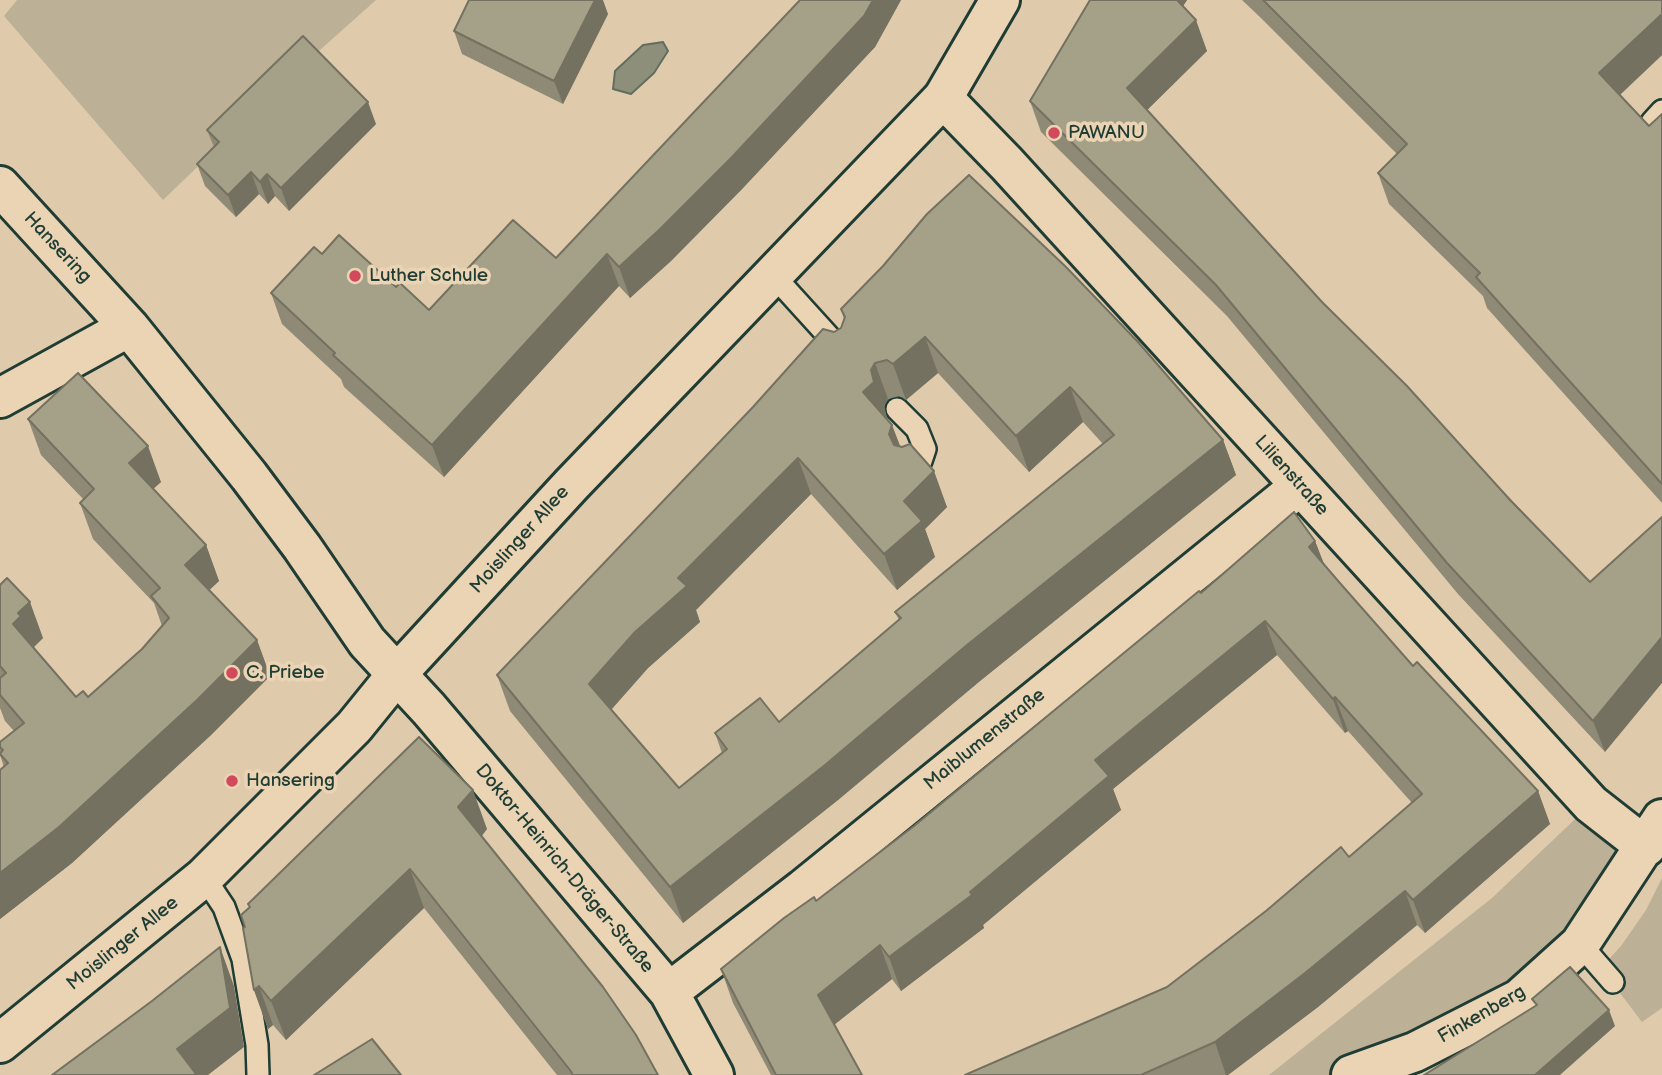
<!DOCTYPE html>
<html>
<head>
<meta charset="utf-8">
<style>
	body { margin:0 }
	canvas { display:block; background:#dfcbac }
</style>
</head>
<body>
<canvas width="1662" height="1075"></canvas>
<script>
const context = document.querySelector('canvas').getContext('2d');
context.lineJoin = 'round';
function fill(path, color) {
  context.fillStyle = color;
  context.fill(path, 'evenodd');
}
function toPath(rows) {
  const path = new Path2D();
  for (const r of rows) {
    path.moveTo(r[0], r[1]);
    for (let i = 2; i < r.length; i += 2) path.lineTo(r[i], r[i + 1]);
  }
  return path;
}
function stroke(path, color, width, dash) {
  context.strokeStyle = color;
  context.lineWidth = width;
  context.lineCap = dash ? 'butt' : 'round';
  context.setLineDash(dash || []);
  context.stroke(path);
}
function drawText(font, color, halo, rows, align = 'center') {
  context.font = font + ' "Balsamiq Sans",sans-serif';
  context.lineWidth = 7;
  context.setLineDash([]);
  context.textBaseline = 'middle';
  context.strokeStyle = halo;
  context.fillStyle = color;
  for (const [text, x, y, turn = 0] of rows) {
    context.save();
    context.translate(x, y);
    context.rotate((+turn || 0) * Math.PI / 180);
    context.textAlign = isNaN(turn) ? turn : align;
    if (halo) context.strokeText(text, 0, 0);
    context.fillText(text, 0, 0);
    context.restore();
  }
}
fill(toPath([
	[17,0,376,0,311,58,163,200,4,16],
	[1591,804,1632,836,1580,944,1351,1075,1269,1075,1492,898],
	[1662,878,1662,1008,1642,1022,1601,968,1621,946,1646,910]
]), '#bcb096');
const water = toPath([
	[663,42,668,51,654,73,631,94,613,89,615,71,643,45,663,42]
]);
fill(water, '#8d8f7a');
stroke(water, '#616e5e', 2);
const service = toPath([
	[1652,122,1662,111],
	[773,275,842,351],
	[897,409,917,429,925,449,921,461,915,470],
	[204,877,224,907,243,959,257,1045,258,1075],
	[1580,944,1613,982]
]);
const minor = toPath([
	[943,98,1007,164,1591,804,1646,847],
	[0,186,129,327,249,476,302,547,367,642,429,709,669,992,714,1075],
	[0,398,129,327],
	[669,992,803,889,1300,486],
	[1351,1075,1415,1052,1519,999,1580,944,1662,819]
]);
const primary = toPath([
	[0,1043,204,877,354,727,397,674,572,484,943,98,1000,0]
]);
stroke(service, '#1f3d34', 26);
stroke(minor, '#1f3d34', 44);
stroke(primary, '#1f3d34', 44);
stroke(service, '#ebd4b4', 21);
stroke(minor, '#ebd4b4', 38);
stroke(primary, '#ebd4b4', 38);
fill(toPath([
	[800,0,901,0,875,47,743,188,671,261,630,298,619,286,444,477,344,387,341,379,282,324,271,293,322,254,396,287,429,310,556,258],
	[1090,0,1187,0,1183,6,1207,51,1147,110,1322,302,1590,582,1605,752,1458,594,1227,316,1041,132,1030,101],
	[1242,0,1662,0,1662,55,1620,95,1649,126,1662,114,1662,503,1487,308,1483,296,1389,204,1378,173,1397,154,1261,18],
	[608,14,563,104,462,54,454,31],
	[376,124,289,211,275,196,268,204,259,194,236,217,205,186,197,164,214,147,207,130],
	[841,309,1223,440,1236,475,980,681,838,800,683,923,510,711,497,675,834,332,841,328,844,319],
	[938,373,1029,472,1083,422,1103,444,895,612,899,620,779,722,715,733,722,753,679,788,611,710,648,668,700,622,696,610,811,494,897,590,935,557,925,529,947,507,900,447,887,418,884,406,888,399,900,396,906,400],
	[28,419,161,482,153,489,206,545,219,581,209,590,257,640,270,676,210,736,72,863,0,919,0,770,4,767,0,755,0,742,14,731,5,721,0,708,0,585,43,638,33,647,76,697,88,697,142,649,162,626,154,603,93,539,80,503,84,500,41,455],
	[1315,541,1324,565,1339,582,1413,666,1538,791,1550,824,1425,933,1417,925,1318,1007,1228,1075,965,1075,1167,987,1349,857,1412,803,1348,731,1345,733,1277,655,1113,789,1121,810,983,925,984,928,901,991,892,979,834,1025,862,1075,771,1075,733,1003,721,969,816,901,914,826,1201,593],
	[487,829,482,836,658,1075,557,1075,424,908,286,1040,273,1025,268,1029,254,990,245,927,250,907,248,904]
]), '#8e8a76');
fill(toPath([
	[595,0,603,0,608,14,563,104,554,81],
	[873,0,901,0,875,47,743,188,671,261,630,298,619,267],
	[1170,0,1187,0,1176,17],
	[1662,14,1662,55,1610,104,1599,73],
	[1196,20,1207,51,1138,119,1127,88],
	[368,102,376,124,289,211,281,188],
	[251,172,259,194,236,217,228,195],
	[267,174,275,196,268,204,260,182],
	[607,254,619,286,444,477,432,445],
	[925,337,938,373,906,400,893,364],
	[875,363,888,399,884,406,887,418,877,428,863,392,871,370],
	[1070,387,1083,422,1029,472,1016,436],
	[892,425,906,461,902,470,889,434],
	[1223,440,1236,475,980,681,838,800,683,923,670,887,967,645],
	[148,446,161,482,142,499,129,463],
	[798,458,811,494,696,610,700,622,648,668,602,720,589,684,635,632,678,578],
	[934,471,947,507,925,529,935,557,897,590,884,554,904,501],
	[1315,541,1328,574,1309,547],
	[206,545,219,581,198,601,185,565],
	[30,602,43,638,33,648,13,624,18,613],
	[1265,621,1277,655,1113,789,1121,810,983,925,984,928,901,991,889,957,970,892,1095,760],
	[1662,637,1662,683,1605,752,1593,721],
	[257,640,270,676,210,736,72,863,0,919,0,873],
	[1335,697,1348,731,1345,733,1333,699],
	[473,790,487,829,473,846,458,807],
	[1538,791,1550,824,1425,933,1413,900],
	[410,869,424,908,286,1040,271,1001],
	[1405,891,1417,925,1318,1007,1228,1075,1226,1075,1215,1042],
	[880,945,892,979,830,1028,818,995],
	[220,947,234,986,244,1047,208,1075,186,1075,177,1049],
	[259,986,273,1025,268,1029,254,990],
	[1609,1010,1615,1026,1560,1075,1535,1075]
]), '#747160');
const building = toPath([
	[469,0,595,0,554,81,454,31,469,0],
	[800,0,873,0,864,16,732,157,659,230,619,267,607,254,432,445,333,355,335,353,271,293,314,247,322,254,339,235,396,287,400,283,429,310,513,220,556,258,800,0],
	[1090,0,1177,0,1196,20,1127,88,1322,302,1407,386,1511,501,1590,582,1662,517,1662,637,1593,721,1447,563,1216,285,1030,101,1090,0],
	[1263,0,1662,0,1662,14,1599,73,1649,126,1662,114,1662,484,1476,277,1480,273,1378,173,1407,144,1263,0],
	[303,36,368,102,281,188,267,174,260,182,251,172,228,195,197,164,219,142,207,130,303,36],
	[969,175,1066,267,1138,342,1223,440,967,645,825,765,670,887,497,675,753,407,823,329,834,332,841,328,845,317,841,309,883,266,927,214,969,175],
	[925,337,1016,436,1070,387,1114,435,895,612,901,618,779,722,760,698,715,733,727,749,679,788,589,684,635,632,687,586,678,578,798,458,884,554,922,521,904,501,934,471,910,444,902,447,894,445,889,434,892,425,863,392,874,382,871,370,875,363,887,360,893,364,925,337],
	[78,373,148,446,129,463,206,545,185,565,257,640,197,700,59,827,0,873,0,770,8,763,0,754,3,750,0,747,0,742,24,723,0,695,0,678,6,673,0,666,0,585,7,578,30,602,18,613,21,616,13,624,76,697,83,691,88,697,142,649,169,618,151,596,160,588,80,503,94,489,28,419,78,373],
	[1294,512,1315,541,1309,547,1339,582,1413,666,1417,662,1538,791,1413,900,1405,891,1305,973,1215,1042,1141,1075,965,1075,1167,987,1266,911,1341,847,1349,857,1422,794,1335,697,1333,699,1265,621,1095,760,1109,776,970,892,972,895,889,957,880,945,818,995,862,1075,776,1075,721,969,784,918,814,897,816,901,914,826,1199,591,1201,593,1294,512],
	[419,737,473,790,458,807,603,987,636,1035,658,1075,573,1075,570,1070,410,869,271,1001,259,986,254,990,243,928,245,927,241,915,250,907,248,904,419,737],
	[220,947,230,1008,177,1049,196,1074,194,1075,52,1075,152,1001,220,947],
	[1570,967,1609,1010,1535,1075,1424,1075,1537,1005,1532,999,1570,967],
	[372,1039,401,1075,314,1075,372,1039]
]);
fill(building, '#a5a189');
stroke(building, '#747160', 2);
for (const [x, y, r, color] of [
	[1054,133,7,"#d1495b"],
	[355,276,7,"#d1495b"],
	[232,673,7,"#d1495b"],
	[232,781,7,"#d1495b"]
]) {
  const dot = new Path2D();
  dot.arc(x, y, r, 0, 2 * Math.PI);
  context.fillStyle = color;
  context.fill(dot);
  stroke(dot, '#ebd4b4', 2.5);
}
drawText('19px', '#1f3d34', '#ebd4b4', [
	["PAWANU",1068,133],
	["Luther Schule",369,276],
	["C. Priebe",246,673],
	["Hansering",246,781]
], 'left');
drawText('19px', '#1f3d34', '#ebd4b4', [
	["Hansering",57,248,47],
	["Lilienstraße",1291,476,48],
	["Moislinger Allee",520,540,-48],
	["Maiblumenstraße",985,740,-39],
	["Doktor-Heinrich-Dräger-Straße",564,869,50],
	["Moislinger Allee",123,944,-39],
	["Finkenberg",1482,1015,-30]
]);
</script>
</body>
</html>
